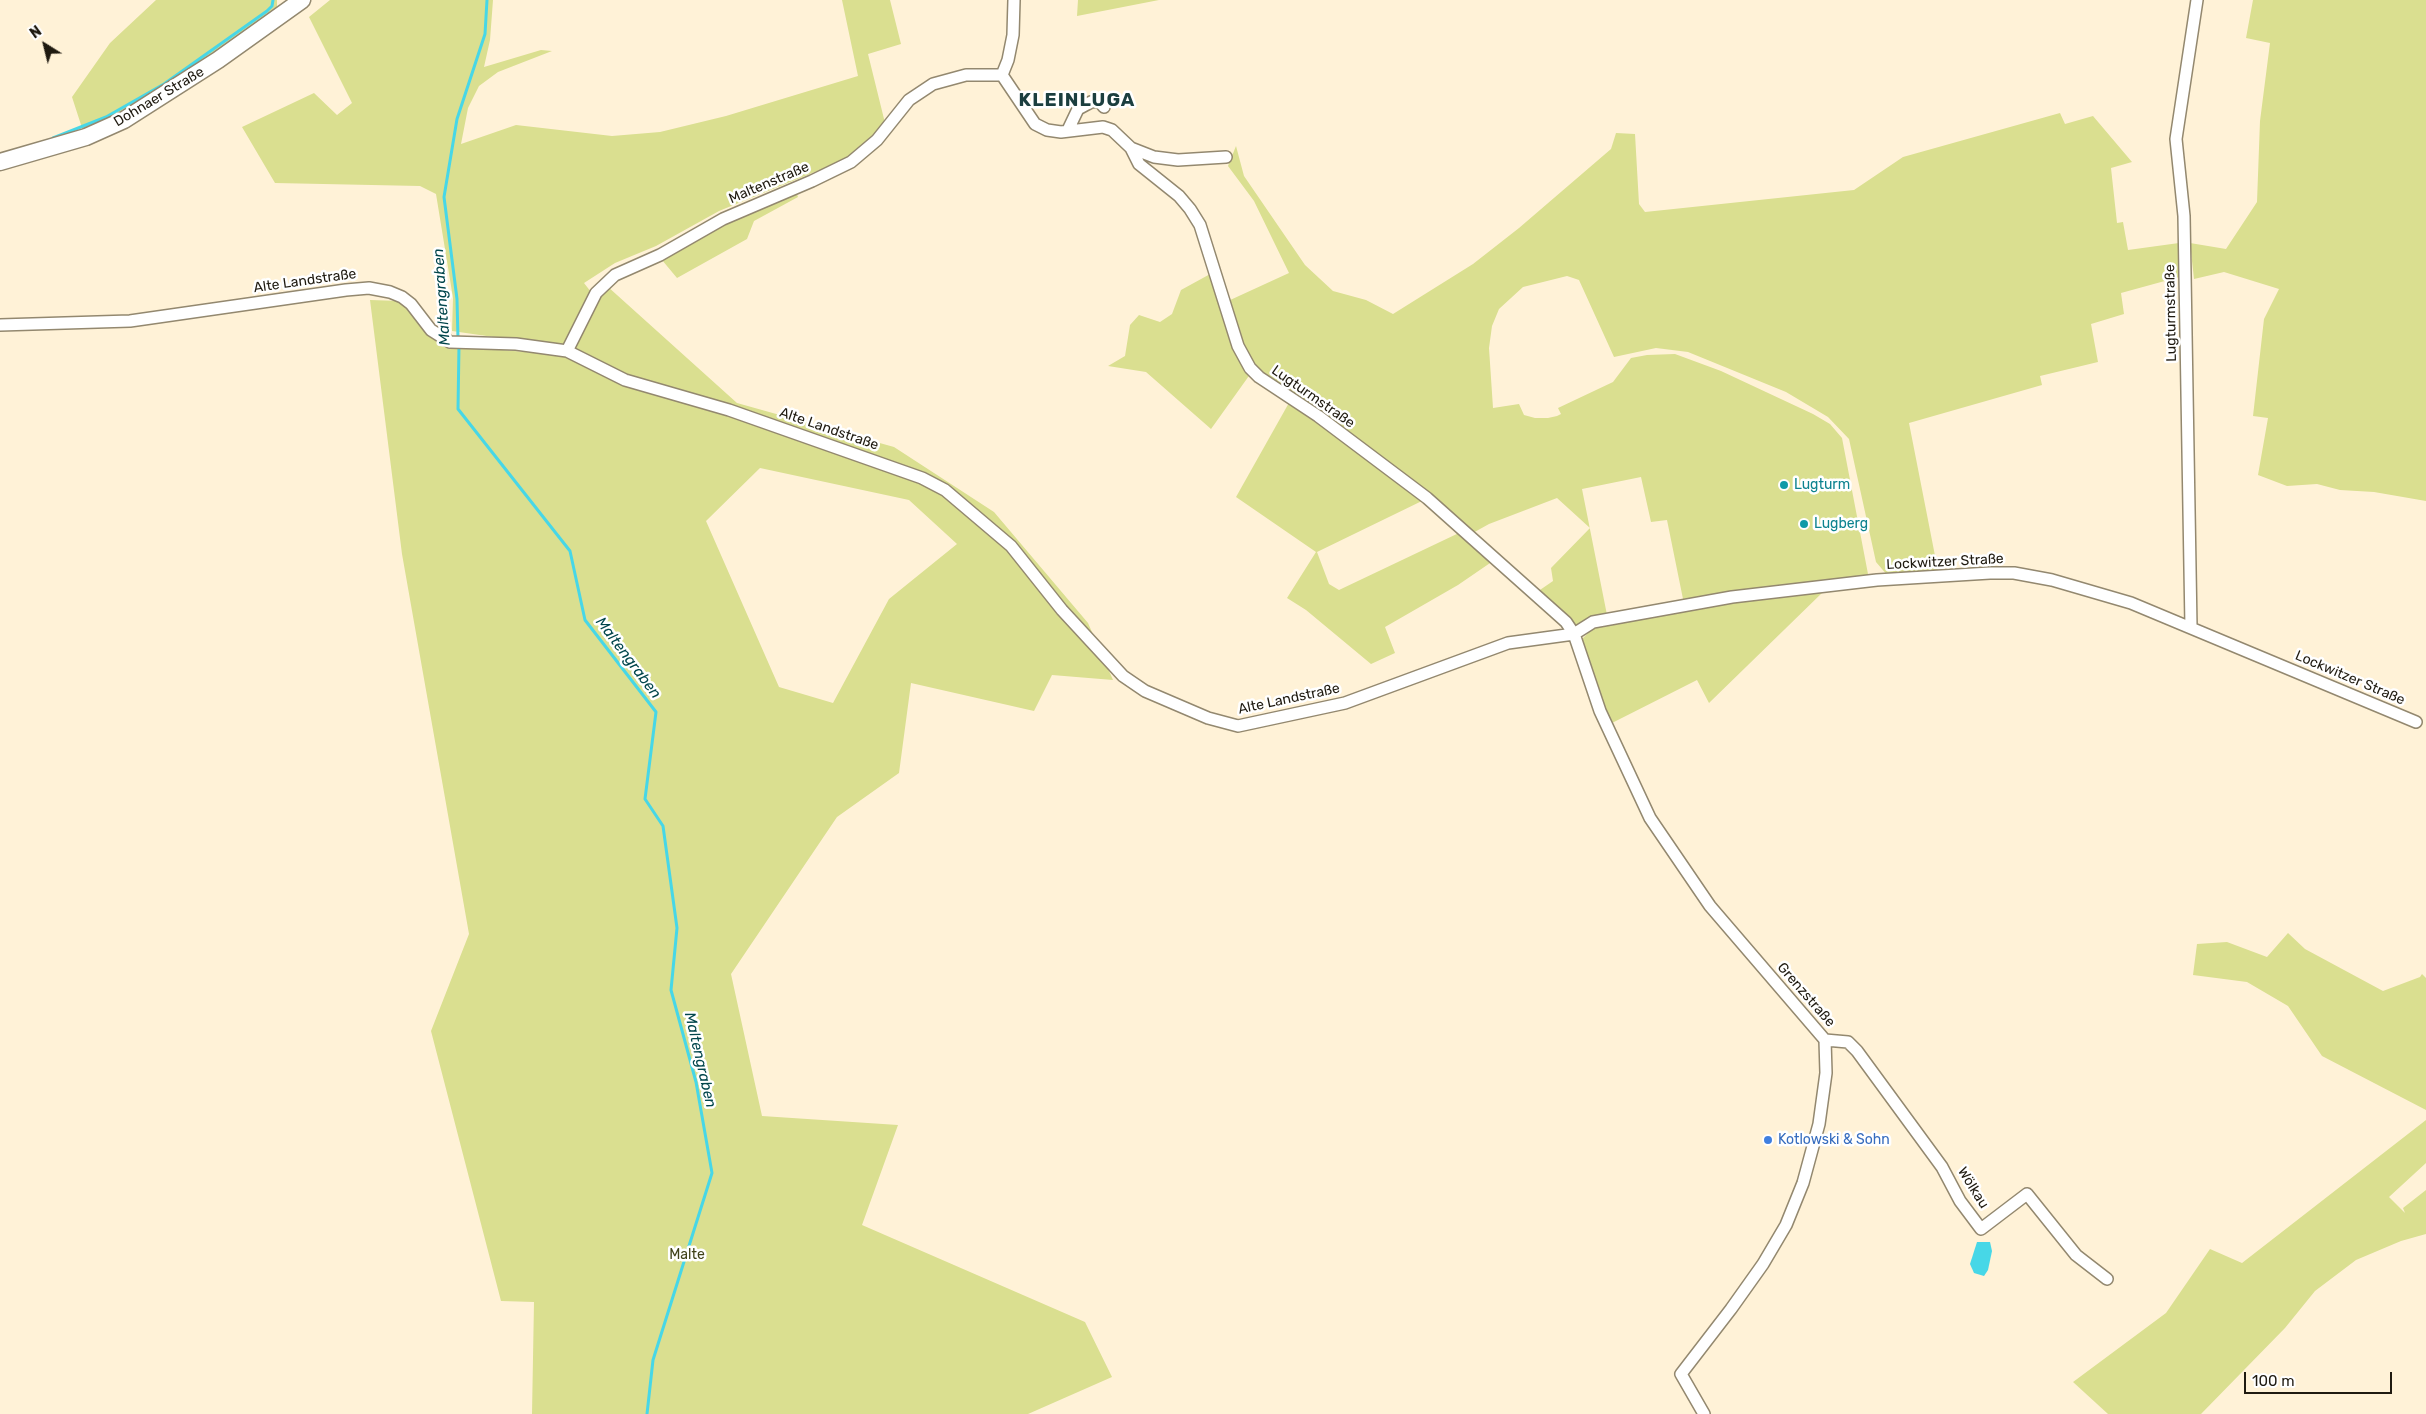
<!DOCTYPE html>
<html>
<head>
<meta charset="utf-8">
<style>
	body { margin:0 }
	#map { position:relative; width:2426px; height:1414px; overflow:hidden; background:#fff2d7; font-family:Rubik,sans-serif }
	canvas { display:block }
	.north { position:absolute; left:20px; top:20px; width:50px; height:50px; -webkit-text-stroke:4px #fff; paint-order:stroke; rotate:324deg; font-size:14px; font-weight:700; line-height:20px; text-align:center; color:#1f1a10 }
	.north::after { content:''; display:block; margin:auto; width:18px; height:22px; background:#1f1a10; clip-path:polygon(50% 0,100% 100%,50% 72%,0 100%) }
	.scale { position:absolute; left:2244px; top:1372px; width:148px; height:22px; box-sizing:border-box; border:2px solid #1f1a10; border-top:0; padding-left:6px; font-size:15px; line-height:18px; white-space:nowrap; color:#1f1a10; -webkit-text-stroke:4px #fff; paint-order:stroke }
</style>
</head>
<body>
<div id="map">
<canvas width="2426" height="1414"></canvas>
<div class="north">N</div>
<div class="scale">100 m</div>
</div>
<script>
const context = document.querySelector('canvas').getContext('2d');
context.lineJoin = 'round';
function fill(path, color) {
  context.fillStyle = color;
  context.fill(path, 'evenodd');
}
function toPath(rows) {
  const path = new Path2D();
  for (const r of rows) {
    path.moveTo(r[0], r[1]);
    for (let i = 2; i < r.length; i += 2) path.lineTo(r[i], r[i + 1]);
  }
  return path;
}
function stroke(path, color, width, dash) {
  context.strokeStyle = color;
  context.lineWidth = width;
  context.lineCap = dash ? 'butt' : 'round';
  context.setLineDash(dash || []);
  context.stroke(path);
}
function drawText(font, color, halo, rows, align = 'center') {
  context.font = font + ' Rubik,sans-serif';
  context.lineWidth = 5;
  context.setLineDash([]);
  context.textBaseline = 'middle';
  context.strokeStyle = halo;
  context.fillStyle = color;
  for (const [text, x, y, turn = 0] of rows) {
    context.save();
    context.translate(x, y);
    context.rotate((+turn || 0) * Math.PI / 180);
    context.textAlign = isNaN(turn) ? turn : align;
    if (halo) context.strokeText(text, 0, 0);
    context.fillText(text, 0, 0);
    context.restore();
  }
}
fill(toPath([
	[156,0,277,0,277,7,271,14,189,72,127,110,83,131,72,97,110,43],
	[330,0,493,0,490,40,484,67,541,50,552,51,498,72,479,86,468,108,461,144,516,125,612,136,660,132,726,116,858,76,842,0,890,0,901,44,868,54,885,123,849,158,719,211,656,246,615,263,584,283,591,292,568,343,563,347,452,331,453,298,436,194,420,186,275,183,242,127,314,93,337,115,352,103,309,17],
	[1078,0,1159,0,1077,16],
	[2253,0,2426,0,2426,501,2374,492,2340,490,2317,484,2287,486,2258,475,2268,418,2253,416,2264,319,2279,289,2224,272,2194,279,2190,243,2226,249,2257,202,2260,121,2270,43,2246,38],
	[2060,113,2065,124,2093,116,2132,162,2111,168,2117,223,2123,222,2128,250,2179,243,2183,276,2121,293,2124,314,2091,324,2098,362,2040,376,2042,385,1909,423,1938,571,1888,576,1876,562,1849,439,1828,417,1786,392,1688,352,1656,348,1614,357,1579,280,1567,276,1523,287,1499,309,1492,326,1489,348,1493,408,1519,404,1524,415,1535,418,1548,418,1557,416,1561,414,1558,408,1613,382,1631,358,1647,355,1675,354,1721,371,1813,414,1830,424,1842,438,1868,574,1862,581,1732,592,1683,599,1667,520,1651,522,1641,477,1582,489,1607,615,1589,617,1574,627,1537,592,1553,581,1551,568,1590,528,1557,498,1489,524,1471,534,1272,385,1243,352,1228,301,1289,273,1254,201,1228,166,1236,146,1244,176,1305,265,1333,291,1366,300,1393,314,1473,264,1519,228,1611,149,1616,133,1635,134,1639,204,1645,212,1854,190,1903,157],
	[796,191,798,197,754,221,747,239,677,278,662,260,727,223],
	[1212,273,1251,373,1211,429,1146,372,1108,366,1125,356,1130,325,1139,315,1160,322,1172,314,1181,290],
	[607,286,737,403,894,447,994,512,1088,623,1113,680,1052,675,1034,711,911,683,899,773,837,817,731,974,762,1116,898,1125,862,1225,1085,1322,1112,1377,1028,1414,532,1414,534,1302,501,1301,431,1031,469,934,402,554,370,300,400,301,423,328,449,345,568,356,634,378,572,348],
	[760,468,909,500,957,544,889,599,833,703,779,687,706,521],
	[1290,401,1426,499,1317,552,1329,584,1339,590,1461,532,1493,561,1458,585,1385,627,1395,653,1371,664,1306,610,1287,598,1316,552,1236,497],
	[1823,592,1709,703,1697,680,1610,724,1582,639,1594,627,1734,601],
	[2288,933,2305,949,2383,991,2420,977,2422,974,2426,978,2426,1110,2322,1056,2288,1006,2247,982,2193,975,2197,944,2227,942,2267,957],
	[2426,1120,2426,1163,2389,1197,2405,1213,2403,1208,2426,1190,2426,1234,2401,1241,2356,1260,2315,1291,2285,1328,2201,1414,2108,1414,2073,1382,2166,1313,2210,1249,2242,1263]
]), '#dadf90');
fill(toPath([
	[1977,1242,1990,1242,1992,1251,1988,1270,1984,1276,1974,1273,1970,1264]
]), '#47d7e7');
stroke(toPath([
	[53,138,106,117,164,84,267,11,272,6,273,0],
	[458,339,457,299,444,197,457,119,485,34,487,0],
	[459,345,458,409,570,551,585,620,656,712,645,799,663,826,677,928,671,990,696,1082,712,1173,653,1360,647,1414]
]), '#47d7e7', 3);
const street = toPath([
	[1002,75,1035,124,1047,130,1061,132,1103,127,1112,130,1131,148,1139,164,1179,196,1190,209,1200,225,1238,346,1250,368,1259,377,1318,416,1427,498,1566,622,1574,634,1600,711,1650,818,1710,906,1825,1040,1826,1073,1819,1124,1803,1183,1786,1225,1763,1264,1731,1309,1681,1374,1704,1414],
	[1002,75,1008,60,1013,35,1014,0],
	[1068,130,1078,109,1091,102,1099,101,1104,107],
	[1131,148,1154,157,1178,160,1226,157],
	[0,325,130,321,346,290,369,288,390,292,402,297,411,304,431,330,450,342,516,344,567,351,625,380,729,410,922,478,945,490,1011,546,1062,610,1123,676,1145,691,1208,718,1238,726,1345,703,1508,643,1574,634,1593,622,1732,597,1877,580,1990,573,2014,573,2052,580,2131,603,2416,722],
	[567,351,596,293,615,275,660,255,723,219,812,181,851,162,877,140,909,100,933,84,966,75,1002,75],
	[2191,627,2184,216,2176,139,2197,0],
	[1825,1040,1848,1042,1857,1051,1942,1167,1960,1201,1981,1229,2027,1194,2076,1255,2107,1279]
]);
const secondary = toPath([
	[0,162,86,137,124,120,218,60,302,0]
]);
stroke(street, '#93886f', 14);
stroke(secondary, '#93886f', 19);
stroke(street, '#fff', 11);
stroke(secondary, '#fff', 16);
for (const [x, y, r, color] of [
	[1784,485,5,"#0f9aa8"],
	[1804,524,5,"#0f9aa8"],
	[1768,1140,5,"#3f7fe0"]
]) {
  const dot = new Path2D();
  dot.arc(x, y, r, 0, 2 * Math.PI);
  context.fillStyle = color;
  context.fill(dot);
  stroke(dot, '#fff', 2);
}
drawText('14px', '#1f1a10', '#fff', [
	["Dohnaer Straße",159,97,-31],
	["Maltenstraße",769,183,-23],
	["Alte Landstraße",305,281,-8],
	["Lugturmstraße",2171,313,-91],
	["Lugturmstraße",1313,397,35],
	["Alte Landstraße",829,429,19],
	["Lockwitzer Straße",1945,562,-3],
	["Lockwitzer Straße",2350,678,23],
	["Alte Landstraße",1289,699,-12],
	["Grenzstraße",1806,995,49],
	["Wölkau",1973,1188,58]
]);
drawText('14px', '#0d838f', '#fff', [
	["Lugturm",1794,485],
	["Lugberg",1814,524]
], 'left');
drawText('14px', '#366cbe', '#fff', [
	["Kotlowski & Sohn",1778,1140]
], 'left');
drawText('14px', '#404219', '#fff', [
	["Malte",687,1255]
]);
drawText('italic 15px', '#01454b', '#fff', [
	["Maltengraben",442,297,-94],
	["Maltengraben",628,658,53],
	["Maltengraben",700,1060,77]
]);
context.letterSpacing = '1px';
drawText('bold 19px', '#1b3e3f', '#fff', [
	["KLEINLUGA",1077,101]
]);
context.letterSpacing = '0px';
</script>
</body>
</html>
